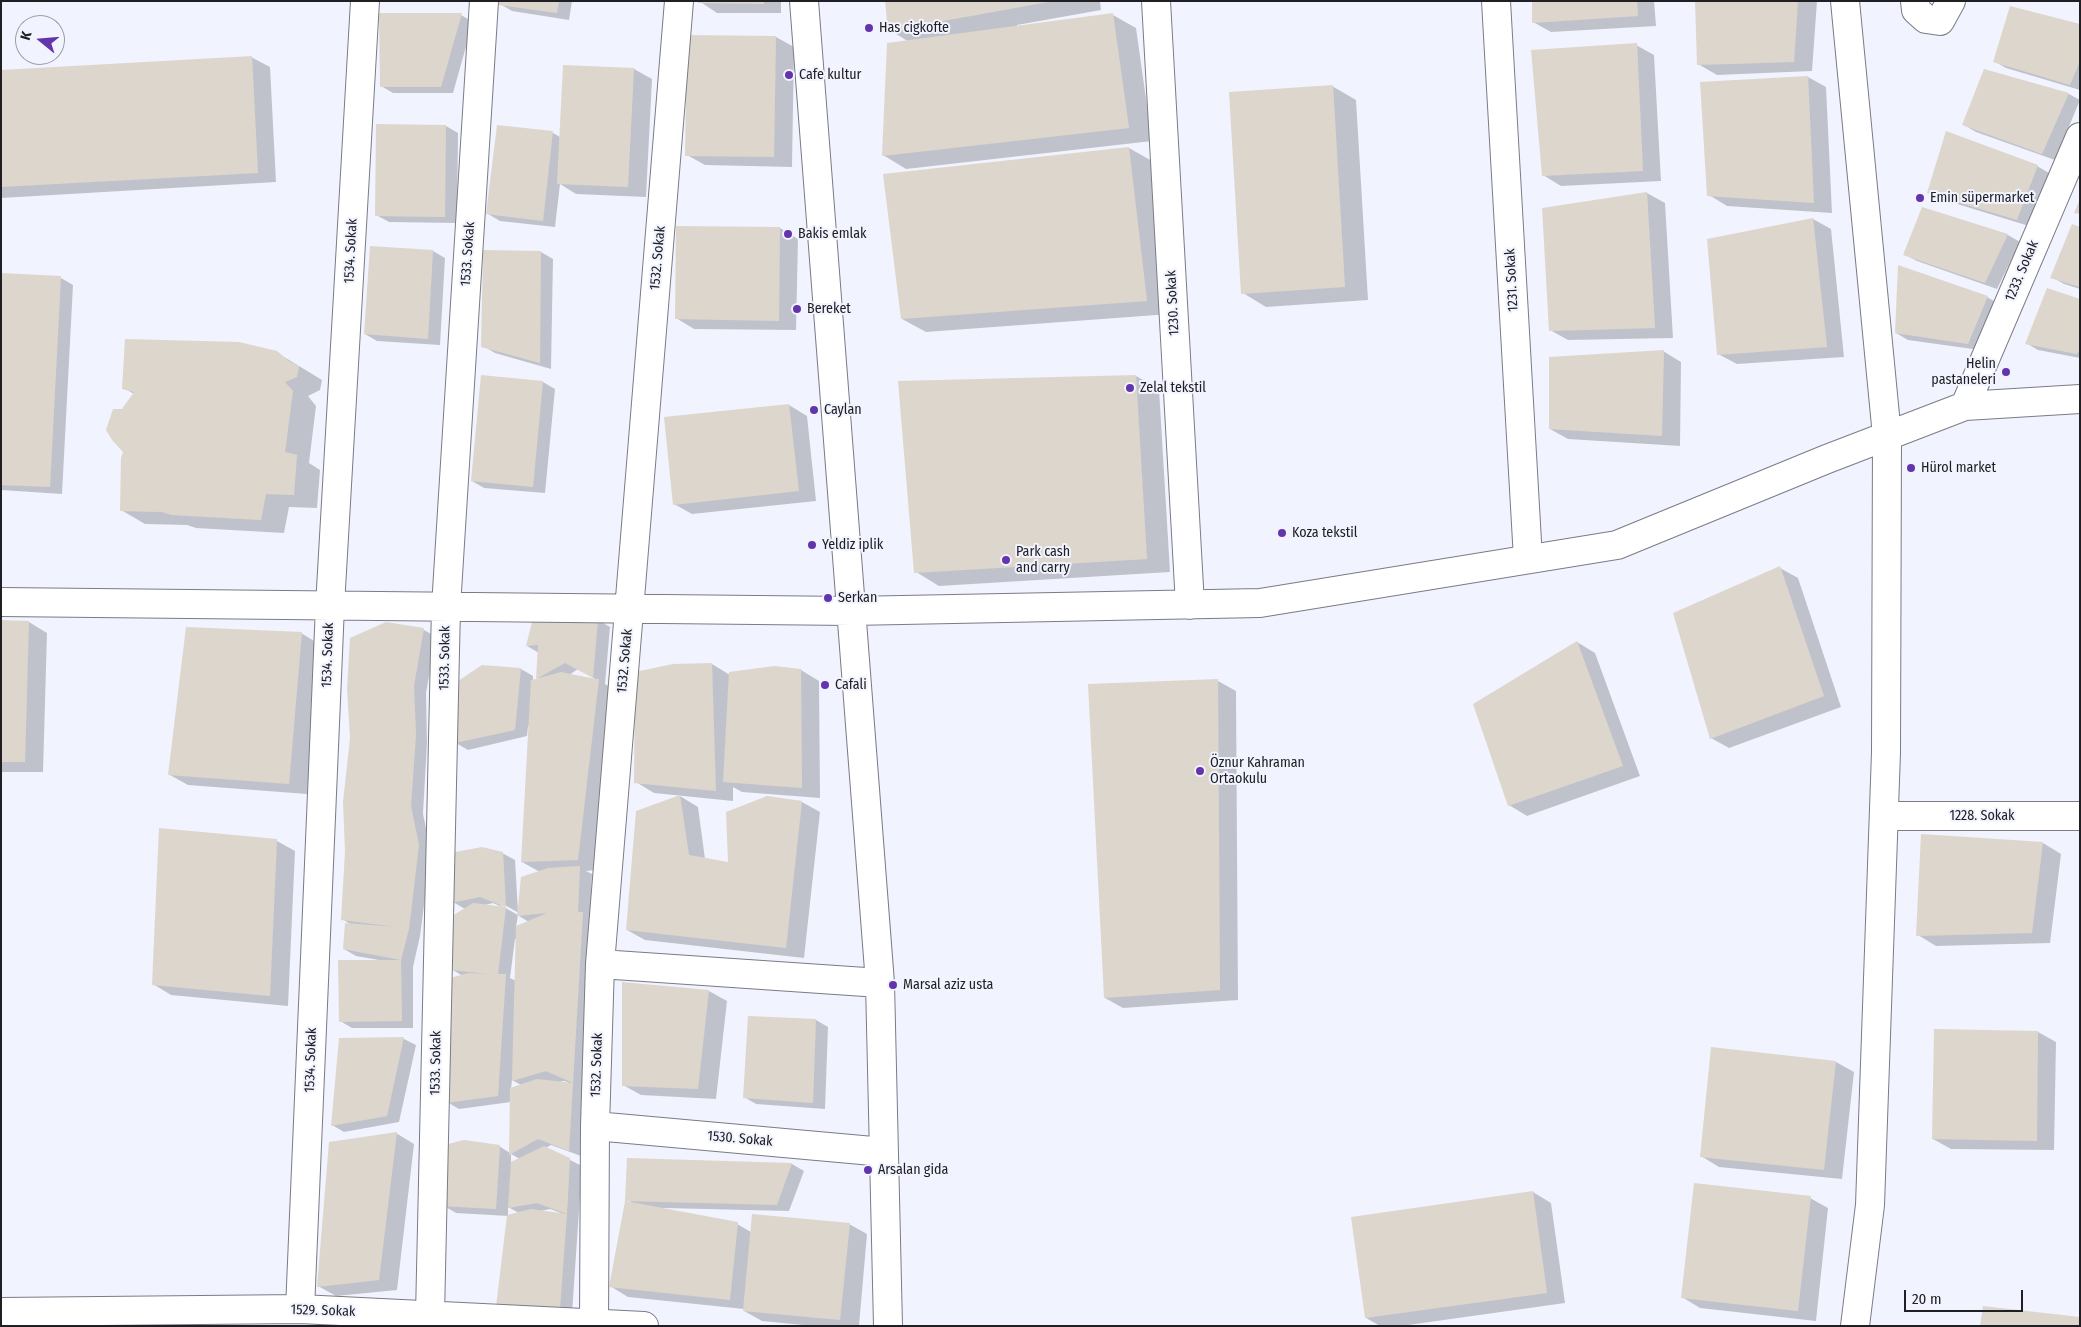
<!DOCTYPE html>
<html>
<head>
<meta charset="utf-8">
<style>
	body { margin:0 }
	#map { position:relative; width:2081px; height:1327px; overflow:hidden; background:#f1f3fe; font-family:"Fira Sans Condensed",sans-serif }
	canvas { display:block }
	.frame { position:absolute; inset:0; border:2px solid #202024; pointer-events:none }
	.north { position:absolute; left:15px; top:15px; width:50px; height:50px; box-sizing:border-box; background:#f1f3fe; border:1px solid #9d9fa7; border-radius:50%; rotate:287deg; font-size:14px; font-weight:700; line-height:20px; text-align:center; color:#202024 }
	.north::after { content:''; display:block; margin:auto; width:18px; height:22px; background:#6235ad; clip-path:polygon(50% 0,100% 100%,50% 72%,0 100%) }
	.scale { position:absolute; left:1904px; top:1290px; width:119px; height:22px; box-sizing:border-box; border:2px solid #202024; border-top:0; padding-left:6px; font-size:15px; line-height:18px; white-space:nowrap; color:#202024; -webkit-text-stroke:4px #f1f3fe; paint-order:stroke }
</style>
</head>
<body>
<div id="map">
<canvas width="2081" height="1327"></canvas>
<div class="frame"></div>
<div class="north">K</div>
<div class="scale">20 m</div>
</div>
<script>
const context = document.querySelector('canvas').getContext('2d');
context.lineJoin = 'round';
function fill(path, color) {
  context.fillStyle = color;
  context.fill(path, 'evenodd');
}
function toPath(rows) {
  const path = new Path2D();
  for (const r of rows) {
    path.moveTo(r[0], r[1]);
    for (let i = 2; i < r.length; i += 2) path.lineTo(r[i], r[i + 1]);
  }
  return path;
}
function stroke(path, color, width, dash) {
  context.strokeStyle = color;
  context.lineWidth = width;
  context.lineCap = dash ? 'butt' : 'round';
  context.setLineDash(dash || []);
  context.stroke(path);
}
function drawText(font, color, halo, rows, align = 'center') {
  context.font = font + ' "Fira Sans Condensed",sans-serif';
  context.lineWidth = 4;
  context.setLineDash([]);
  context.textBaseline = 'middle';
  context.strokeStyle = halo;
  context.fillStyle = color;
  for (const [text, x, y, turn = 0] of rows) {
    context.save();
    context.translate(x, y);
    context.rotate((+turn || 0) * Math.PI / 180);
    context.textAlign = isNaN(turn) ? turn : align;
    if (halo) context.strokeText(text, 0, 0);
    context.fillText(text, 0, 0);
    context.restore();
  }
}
fill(toPath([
	[501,1,572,1,569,20,512,11,500,4],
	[699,1,781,1,781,13,717,13],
	[887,1,1100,1,1101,10,1017,25,1017,27,1113,15,1136,28,1152,141,906,169,883,155,909,42,890,30],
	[1533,1,1654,1,1656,26,1551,32,1533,22],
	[1696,1,1817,1,1812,71,1717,75,1698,64],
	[461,15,473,22,453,93,393,93,381,86],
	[2080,25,2080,90,2006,68,1994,61],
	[689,36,776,37,794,47,792,167,705,165,687,155],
	[1636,45,1654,55,1661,181,1561,186,1543,175],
	[251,57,270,67,276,182,1,198,1,71],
	[634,69,652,79,646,197,576,194,560,184,555,227,500,221,488,214,498,126,553,133,560,137],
	[1985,70,2069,94,2080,100,2055,160,1976,132,1964,125],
	[1808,77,1826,87,1832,213,1727,206,1709,195],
	[1332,86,1356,100,1368,300,1266,307,1243,293],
	[446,126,458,133,457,223,389,222,376,215],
	[1129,148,1152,161,1170,314,926,332,902,319],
	[2037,166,2049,173,2029,226,1941,199,1929,192],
	[1647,193,1665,203,1673,338,1568,340,1550,330],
	[1922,209,2008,235,2020,242,1997,289,1917,261,1904,254],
	[1813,219,1831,229,1844,357,1737,364,1718,354,1709,240],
	[780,228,798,239,796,330,694,329,676,318],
	[2080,228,2080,289,2064,284,2052,277],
	[371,248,433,251,445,258,440,345,377,341,365,334],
	[541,252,553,259,551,369,495,353,483,346],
	[1,274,61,278,73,285,62,494,1,490],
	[1987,297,1999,304,1980,350,1908,340,1896,333],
	[2080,300,2080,358,2038,350,2026,343],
	[1663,351,1681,362,1680,446,1568,439,1550,429],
	[276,352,322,380,320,390,308,396,316,406,309,463,320,470,317,508,289,507,284,533,196,528,187,525,145,524,121,510,125,451,122,410,134,394,124,388],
	[1136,376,1159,389,1170,572,939,586,916,572],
	[543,382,555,389,545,493,484,488,472,481],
	[789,405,807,416,816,501,692,514,674,504],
	[1780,568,1798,578,1841,707,1729,748,1711,738],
	[598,620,610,627,605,684,617,691,596,870,586,871,592,874,590,918,600,924,581,1156,551,1145,546,1148,582,1166,572,1314,510,1313,519,1213,508,1207,508,1216,456,1213,444,1206,499,1146,510,1153,511,1102,459,1109,447,1102,463,976,451,969,465,909,453,902,502,853,515,860,518,912,540,872,522,862,530,726,528,726,527,736,468,750,456,743,482,666,521,669,533,676,533,681,538,680,539,653,527,646],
	[578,669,597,680,569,675],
	[493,903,502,907,485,905],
	[501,903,519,913,519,916,529,922,516,927,518,915,500,905],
	[515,939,517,939,516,981,510,978],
	[512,1080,521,1085,511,1089],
	[565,1081,571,1084,558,1082],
	[511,1154,520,1159,511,1163],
	[550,1209,561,1213,561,1214,541,1211],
	[1,622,29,622,47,633,43,772,1,772],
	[386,623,424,630,436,637,426,693,427,743,423,814,431,852,420,936,413,967,413,1028,352,1028,340,1021,379,960,356,956,344,949,352,925,342,919],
	[301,633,319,644,307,794,188,785,170,775],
	[1577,642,1595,653,1640,776,1527,816,1509,805],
	[712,664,730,675,801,670,819,681,820,798,742,792,733,787,733,801,654,793,636,782],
	[1218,681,1236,691,1238,1000,1123,1008,1105,998],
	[680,796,698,807,705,859,730,863,802,802,820,812,804,958,645,940,627,930],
	[1922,835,2043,843,2061,854,2050,943,1936,946,1918,935],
	[277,841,295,851,288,1006,171,995,153,984],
	[624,984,709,991,727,1001,716,1099,641,1095,623,1085],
	[749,1017,816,1020,828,1027,825,1109,756,1104,744,1097],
	[2038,1032,2056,1042,2054,1150,1951,1149,1933,1139],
	[341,1039,404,1039,416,1045,399,1122,344,1132,332,1125],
	[1713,1049,1836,1062,1854,1072,1842,1179,1719,1167,1701,1156],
	[396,1133,414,1144,397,1290,336,1296,318,1286],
	[628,1160,792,1164,804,1171,789,1211,664,1208,663,1210,737,1224,751,1232,849,1224,867,1234,859,1326,813,1326,762,1321,744,1311,744,1309,628,1297,610,1286,631,1202,627,1200],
	[1533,1192,1551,1203,1565,1303,1401,1326,1380,1326,1366,1318],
	[1810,1198,1828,1208,1816,1321,1700,1308,1682,1297]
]), '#0003');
fill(toPath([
	[499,1,559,1,557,13,499,5],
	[698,1,764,1,764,4,698,3],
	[885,1,1048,1,1048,2,888,31],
	[1532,1,1637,1,1638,16,1532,23],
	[1695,1,1798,1,1794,62,1697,65],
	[2010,6,2080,24,2080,61,2070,85,1993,62],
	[379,13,462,13,441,87,380,87],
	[1113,13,1129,128,882,156,887,43],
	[687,35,776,36,774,157,685,156],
	[1637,43,1643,171,1542,176,1531,50],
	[252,56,258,173,1,187,1,70],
	[563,65,634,68,628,187,557,184],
	[1984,69,2069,93,2042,154,1962,125],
	[1808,76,1814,203,1707,196,1700,82],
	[1333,85,1345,287,1241,294,1229,92],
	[376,124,446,125,445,217,375,216],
	[497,125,553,131,543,221,486,214],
	[1946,131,2038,165,2017,220,1927,193],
	[1129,147,1147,301,901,319,883,174],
	[1647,192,1655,328,1549,331,1542,208],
	[2080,199,2080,214,2074,213],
	[1922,207,2008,234,1985,283,1903,255],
	[1813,218,1827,347,1717,355,1707,239],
	[2072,224,2080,227,2080,287,2050,278],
	[676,226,780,227,779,321,675,319],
	[370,246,433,250,428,339,364,334],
	[483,250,541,251,540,363,481,347],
	[1898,265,1988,296,1968,344,1895,333],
	[1,273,61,276,50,487,1,485],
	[2047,288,2080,299,2080,349,2077,354,2025,344],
	[125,339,239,342,277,351,289,361,299,366,297,377,285,382,293,391,285,452,297,455,294,495,266,494,261,520,172,515,162,512,120,511,121,458,123,452,112,440,106,430,113,409,122,409,134,392,122,389],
	[1664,350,1662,436,1549,429,1549,357],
	[481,375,543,381,533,487,471,481],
	[1136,375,1147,559,914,573,898,381],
	[789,404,799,491,673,505,664,417],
	[1780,566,1824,696,1710,739,1673,613],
	[533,618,598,619,593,678,565,663,536,679,561,672,596,679,599,679,578,860,521,862,531,680,536,679,538,645,526,646],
	[1,620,29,621,25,762,1,762],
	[386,622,424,628,414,686,416,735,411,806,419,845,409,929,401,960,402,1021,339,1022,338,960,401,960,343,949,345,923,397,927,341,920,345,851,343,802,350,738,347,689,350,638],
	[186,627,302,632,289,784,168,775],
	[1577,641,1623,766,1508,806,1473,704],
	[712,663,716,791,634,783,635,672,673,664],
	[482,665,521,668,515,730,455,743,458,681],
	[774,666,801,669,802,788,723,782,729,672],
	[1218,679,1220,990,1104,998,1088,684],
	[680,795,689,855,728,862,726,812,767,796,802,801,786,948,626,930,636,811],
	[159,828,277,839,270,996,152,985],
	[1921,834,2043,842,2032,933,1916,936],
	[482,847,503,852,506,907,480,897,451,903,455,852],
	[580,866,578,912,583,912,569,1151,538,1139,509,1155,510,1088,537,1079,573,1083,546,1071,512,1081,516,926,547,913,517,916,521,877,548,868],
	[473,903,506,907,498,974,506,974,498,1096,446,1103,447,979,468,973,489,974,450,970,452,916],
	[622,982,709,990,698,1089,622,1086],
	[748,1016,816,1019,813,1103,743,1098],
	[1934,1029,2038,1031,2037,1141,1932,1139],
	[404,1037,387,1116,331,1126,339,1038],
	[1711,1047,1836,1061,1824,1170,1700,1157],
	[397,1132,379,1280,317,1287,329,1142],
	[464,1140,500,1145,496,1209,442,1206,440,1146],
	[544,1146,570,1158,567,1214,560,1308,496,1307,507,1215,531,1209,567,1214,537,1203,508,1208,511,1162],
	[627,1158,792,1163,777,1205,625,1201],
	[1694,1183,1811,1196,1798,1311,1681,1298],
	[1533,1191,1547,1293,1365,1318,1351,1217],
	[625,1201,738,1222,730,1300,609,1287],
	[752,1214,850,1223,840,1320,743,1311],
	[1983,1306,2080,1317,2080,1326,1980,1326]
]), '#ddd6cd');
const minor = toPath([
	[804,1,880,983,888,1326],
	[1156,1,1190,605],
	[1496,1,1528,559],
	[1845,1,1887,436,1886,752,1870,1205,1855,1326],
	[1915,1,1916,10,1926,19,1940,21,1951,1],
	[1965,406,2080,137],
	[1,602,851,611,1260,603,1617,545,1827,459,1965,406,2080,399],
	[1884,816,2080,816],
	[600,964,880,983],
	[595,1126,884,1152],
	[300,1309,330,606,365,1],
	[1,1312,300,1309,644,1326],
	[430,1315,446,607,484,1],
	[594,1322,595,1126,600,964,679,1]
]);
stroke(minor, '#7a7b85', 30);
stroke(minor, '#fff', 28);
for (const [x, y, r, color] of [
	[869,28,5,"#6235ad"],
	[789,75,5,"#6235ad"],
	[1920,198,5,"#6235ad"],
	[788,234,5,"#6235ad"],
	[797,309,5,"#6235ad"],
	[2006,372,5,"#6235ad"],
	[1130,388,5,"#6235ad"],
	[814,410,5,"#6235ad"],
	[1911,468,5,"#6235ad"],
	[1282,533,5,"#6235ad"],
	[812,545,5,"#6235ad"],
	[1006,560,5,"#6235ad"],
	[828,598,5,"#6235ad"],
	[825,685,5,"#6235ad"],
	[1200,771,5,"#6235ad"],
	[893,985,5,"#6235ad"],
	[868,1170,5,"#6235ad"]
]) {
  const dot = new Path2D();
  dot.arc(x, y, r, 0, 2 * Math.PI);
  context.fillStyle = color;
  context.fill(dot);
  stroke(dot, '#f1f3fe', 2);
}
drawText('14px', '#202024', '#f1f3fe', [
	["Has cigkofte",879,28],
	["Cafe kultur",799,75],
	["Emin süpermarket",1930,198],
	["Bakis emlak",798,234],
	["Bereket",807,309],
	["Helin",1996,364,"right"],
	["pastaneleri",1996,380,"right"],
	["Zelal tekstil",1140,388],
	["Caylan",824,410],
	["Hürol market",1921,468],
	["Koza tekstil",1292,533],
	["Yeldiz iplik",822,545],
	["Park cash",1016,552],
	["and carry",1016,568],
	["Serkan",838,598],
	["Cafali",835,685],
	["Öznur Kahraman",1210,763],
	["Ortaokulu",1210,779],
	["Marsal aziz usta",903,985],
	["Arsalan gida",878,1170]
], 'left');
drawText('14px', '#202024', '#f1f3fe', [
	["1534. Sokak",351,251,-87],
	["1533. Sokak",468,254,-86],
	["1532. Sokak",658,258,-85],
	["1233. Sokak",2022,271,-67],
	["1231. Sokak",1512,280,-93],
	["1230. Sokak",1173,303,-93],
	["1534. Sokak",328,655,-88],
	["1533. Sokak",445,658,-89],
	["1532. Sokak",625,661,-85],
	["1228. Sokak",1982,816],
	["1534. Sokak",311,1060,-88],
	["1533. Sokak",436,1063,-89],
	["1532. Sokak",597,1065,-88],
	["1530. Sokak",740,1139,5],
	["1529. Sokak",323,1311,2]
]);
</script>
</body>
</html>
